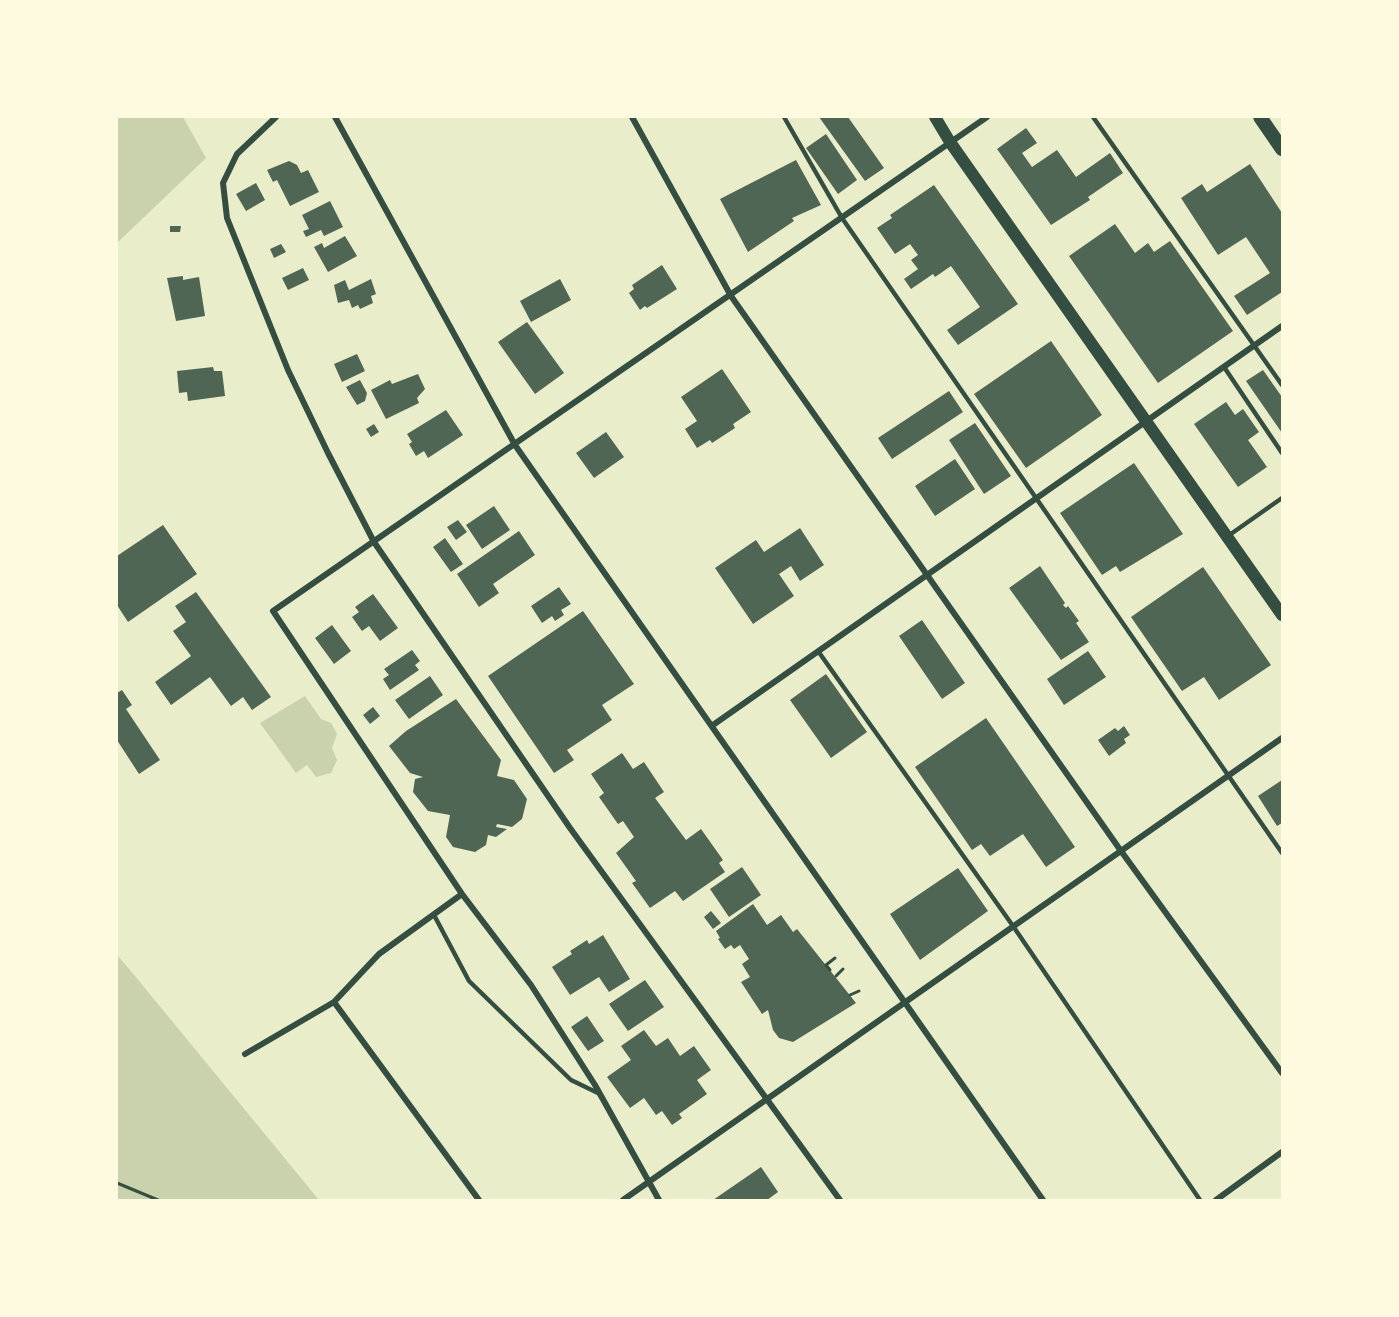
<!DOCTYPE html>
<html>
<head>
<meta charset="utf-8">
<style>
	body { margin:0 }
	#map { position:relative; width:1399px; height:1317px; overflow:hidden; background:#e9edc9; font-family:Manrope,sans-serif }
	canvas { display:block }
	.frame { position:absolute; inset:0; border:118px solid #fefae0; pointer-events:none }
</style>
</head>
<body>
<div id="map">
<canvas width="1399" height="1317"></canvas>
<div class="frame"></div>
</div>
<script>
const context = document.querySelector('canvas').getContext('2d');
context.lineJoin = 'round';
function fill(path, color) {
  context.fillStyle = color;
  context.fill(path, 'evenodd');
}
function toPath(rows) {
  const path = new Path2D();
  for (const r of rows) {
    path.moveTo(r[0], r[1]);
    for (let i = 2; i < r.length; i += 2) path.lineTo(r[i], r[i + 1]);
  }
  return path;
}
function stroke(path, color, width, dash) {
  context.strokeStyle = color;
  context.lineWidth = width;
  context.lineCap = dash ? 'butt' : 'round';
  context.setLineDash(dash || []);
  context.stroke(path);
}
fill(toPath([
	[117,117,183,117,206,158,117,243],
	[305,696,321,719,331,723,337,734,332,748,337,760,331,773,316,777,307,765,296,773,260,723],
	[117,955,130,970,319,1200,117,1200]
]), '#cad2ad');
fill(toPath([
	[819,117,848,117,884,168,865,181],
	[1026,128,1037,143,1022,153,1032,167,1057,150,1076,177,1110,153,1123,173,1088,197,1090,200,1051,225,997,149],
	[826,134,857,180,838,194,806,148],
	[796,160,821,205,792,218,794,221,748,252,720,199],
	[289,161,297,165,301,173,308,170,319,192,290,206,277,180,273,182,267,170],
	[1250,164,1282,213,1282,292,1247,315,1234,296,1270,273,1246,237,1218,255,1181,198,1202,184,1207,192],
	[256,183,265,200,246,211,236,194],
	[934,185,1018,304,958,345,947,330,980,307,951,266,935,277,933,274,911,289,904,279,918,269,911,260,918,255,910,244,895,254,877,228,892,218,890,215],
	[330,201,343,227,324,236,321,230,306,237,303,231,309,229,302,215],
	[1115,224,1135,253,1148,243,1154,252,1170,241,1233,331,1158,383,1069,256],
	[170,226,181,226,180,232,170,232],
	[345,236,357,256,328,272,314,247,322,243,324,248],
	[281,244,286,252,274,258,270,249],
	[662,265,677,289,647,308,645,306,640,310,629,293,634,289,632,285],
	[303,268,309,280,288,290,282,278],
	[183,276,183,280,199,277,205,316,176,321,167,278],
	[371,279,376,294,371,296,373,303,360,309,358,305,352,308,349,300,338,303,334,285,345,280,349,290],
	[560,279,571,300,531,322,520,301],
	[527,322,564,373,535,394,498,342],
	[1051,341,1102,415,1026,468,974,394],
	[357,354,365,371,342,382,334,364],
	[213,367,214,371,222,371,225,396,188,401,187,392,179,393,177,371],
	[722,369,751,412,733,424,735,428,712,443,710,440,697,448,685,429,697,421,681,397],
	[1263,370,1282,397,1282,433,1246,381],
	[418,374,425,389,417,398,419,403,386,419,371,390,390,380,392,384],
	[360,380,367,393,365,401,357,405,346,387],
	[949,391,963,412,892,459,878,438],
	[1226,402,1235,415,1243,409,1259,432,1248,440,1267,467,1238,487,1194,424],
	[446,410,463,435,428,458,424,451,416,456,409,444,412,442,407,434],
	[975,423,1011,476,984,494,949,440],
	[374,424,379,432,371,437,366,429],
	[606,432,624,457,594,478,576,453],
	[955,459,975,489,935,516,915,486],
	[1134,463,1183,534,1120,572,1116,566,1102,575,1060,513],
	[494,506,510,530,482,549,466,525],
	[458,520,467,532,456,540,447,527],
	[163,525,197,574,128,622,117,605,117,556],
	[800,528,824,565,800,581,791,566,779,574,794,596,753,624,715,568,756,540,764,552],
	[519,531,535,555,493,584,499,593,479,607,457,574],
	[445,538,463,564,451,572,433,547],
	[1040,566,1065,603,1063,605,1066,608,1068,606,1079,621,1076,623,1089,642,1061,660,1009,588],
	[1203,567,1271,665,1219,700,1204,677,1182,691,1131,617],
	[559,587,571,604,561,610,564,615,555,621,552,616,542,623,531,606],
	[196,592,271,697,252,710,243,697,231,706,210,677,171,705,155,682,191,656,173,631,186,622,175,606],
	[373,594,398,628,380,641,369,626,362,631,352,617,359,612,355,607],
	[583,611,634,684,602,705,612,720,567,750,574,760,554,773,488,676],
	[922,620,965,683,942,699,899,636],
	[332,625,351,651,334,664,315,638],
	[412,650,420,661,415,665,419,670,390,690,383,679,389,675,384,669],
	[1088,651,1106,677,1064,705,1047,679],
	[826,674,867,732,831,758,790,700],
	[430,676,443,695,409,719,395,700],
	[122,690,132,705,126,709,160,760,139,774,117,740,117,693],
	[456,699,501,760,497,776,514,780,527,799,522,819,512,827,497,824,496,827,507,829,496,837,488,835,486,845,475,852,453,847,446,837,450,815,428,811,413,792,415,779,423,777,410,773,389,746,406,731],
	[373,707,380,716,370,724,363,715],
	[986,718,1075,847,1046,867,1023,834,990,856,981,844,972,850,915,767],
	[1124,726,1130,735,1124,739,1126,743,1109,756,1098,740,1115,728,1118,731],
	[622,753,633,769,644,762,664,792,655,798,686,840,701,829,723,860,719,863,725,872,683,901,675,891,650,908,632,883,636,881,616,853,634,837,623,821,618,824,599,797,604,793,591,774],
	[1282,780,1282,823,1277,826,1258,796],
	[742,867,761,895,729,917,710,889],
	[958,868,988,911,920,960,890,914],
	[753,904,767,925,781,915,793,932,797,929,856,1003,793,1042,779,1038,773,1030,768,1010,762,1014,741,982,750,977,742,964,749,959,740,945,734,949,731,945,725,949,718,939,720,938,716,931],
	[711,911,721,923,713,929,704,917],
	[603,935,630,979,609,992,599,977,570,995,552,967,572,954,570,951,587,940,589,944],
	[645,980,664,1007,628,1031,609,1004],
	[587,1016,604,1041,588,1051,571,1027],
	[644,1030,656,1046,668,1038,680,1056,694,1046,711,1070,697,1080,707,1094,679,1114,682,1118,672,1125,662,1111,656,1115,644,1098,630,1108,607,1077,631,1060,621,1046],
	[761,1167,778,1192,767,1200,713,1200]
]), '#4f6655');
stroke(toPath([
	[830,970,826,965,835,958],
	[836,976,843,969],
	[850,995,859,991],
	[117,1183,158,1200]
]), '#344e41', 3);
stroke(toPath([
	[784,117,842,218,1282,853],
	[1093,117,1282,385],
	[1224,367,1282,453],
	[1228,536,1282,498],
	[818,651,1013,926,1200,1200],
	[434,915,469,981,571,1080,600,1094]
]), '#344e41', 4.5);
stroke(toPath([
	[276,117,237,154,223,183,227,218,288,370,328,453,374,542,570,828,840,1200],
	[335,117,515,445,1043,1200],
	[632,117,731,296,1121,851,1282,1073],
	[713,725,1282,326],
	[334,1002,479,1200],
	[245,1054,334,1002,379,954,462,894],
	[623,1200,1282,738],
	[659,1200,595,1085,531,985,462,894,273,611,987,117],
	[1216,1200,1282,1152]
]), '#344e41', 6);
stroke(toPath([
	[935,117,950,142,1282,615]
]), '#344e41', 12);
stroke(toPath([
	[1260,117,1282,149]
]), '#344e41', 14);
</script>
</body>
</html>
